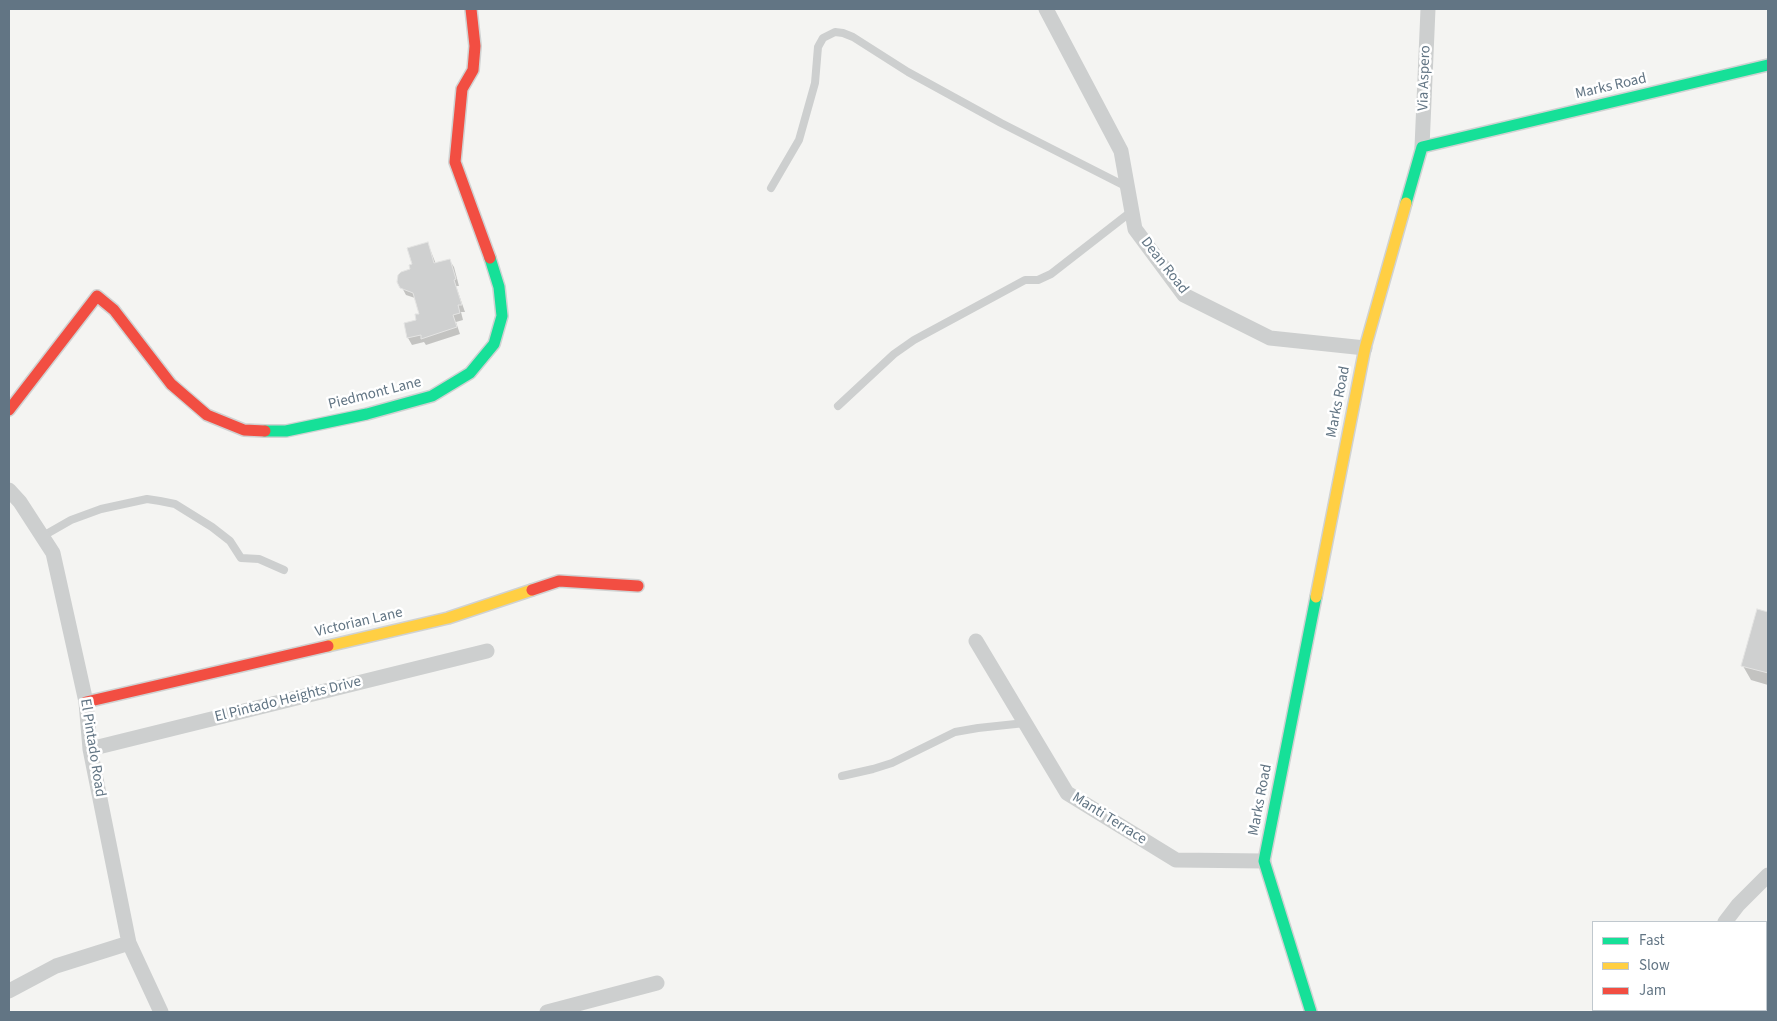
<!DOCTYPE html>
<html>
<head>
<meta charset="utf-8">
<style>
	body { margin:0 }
	#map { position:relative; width:1777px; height:1021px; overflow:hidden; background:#f4f4f2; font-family:"Source Sans 3",sans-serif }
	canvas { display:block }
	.frame { position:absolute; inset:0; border:10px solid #627584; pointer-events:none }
	.legend { position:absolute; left:1592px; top:921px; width:175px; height:90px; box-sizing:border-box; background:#fff; border:1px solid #c0c8ce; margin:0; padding:6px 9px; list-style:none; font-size:15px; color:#627584 }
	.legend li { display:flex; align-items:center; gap:10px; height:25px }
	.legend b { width:25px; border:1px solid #c0c8ce }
</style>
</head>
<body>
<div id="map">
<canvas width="1777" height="1021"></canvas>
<div class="frame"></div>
<ul class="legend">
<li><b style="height:6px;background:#16e098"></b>Fast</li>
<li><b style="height:6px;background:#ffcf43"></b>Slow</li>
<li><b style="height:6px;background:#f24e42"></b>Jam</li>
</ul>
</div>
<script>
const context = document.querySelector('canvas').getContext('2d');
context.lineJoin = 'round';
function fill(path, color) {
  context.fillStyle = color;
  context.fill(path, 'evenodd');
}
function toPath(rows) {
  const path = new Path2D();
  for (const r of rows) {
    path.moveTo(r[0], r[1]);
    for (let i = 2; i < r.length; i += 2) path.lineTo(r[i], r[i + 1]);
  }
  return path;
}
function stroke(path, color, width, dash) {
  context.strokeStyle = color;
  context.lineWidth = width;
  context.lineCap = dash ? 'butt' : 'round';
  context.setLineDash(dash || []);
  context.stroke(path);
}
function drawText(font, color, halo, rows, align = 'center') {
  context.font = font + ' "Source Sans 3",sans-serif';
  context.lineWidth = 5;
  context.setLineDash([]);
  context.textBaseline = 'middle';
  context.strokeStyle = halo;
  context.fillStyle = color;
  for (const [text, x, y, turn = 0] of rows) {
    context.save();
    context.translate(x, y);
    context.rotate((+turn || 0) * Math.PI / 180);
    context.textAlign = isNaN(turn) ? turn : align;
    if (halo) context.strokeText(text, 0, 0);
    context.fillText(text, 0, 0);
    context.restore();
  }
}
fill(toPath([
	[428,244,436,264,450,261,454,267,459,286,456,286,465,312,461,312,463,320,456,322,460,334,426,345,424,342,412,345,408,338,405,324,417,321,420,315,415,298,406,295,399,282,411,269],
	[1758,611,1768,614,1768,685,1751,680,1743,666]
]), '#0003');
const building = toPath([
	[428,242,434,263,450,259,456,279,454,280,462,305,458,305,460,313,453,315,457,327,421,339,421,335,407,338,404,323,416,320,415,314,419,314,413,293,400,288,397,282,398,275,401,272,410,269,409,265,412,264,407,248,428,242],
	[1757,609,1768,612,1768,673,1741,666,1757,609]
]);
fill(building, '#cfd0d0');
stroke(building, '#e3e3e2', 1);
const fast = toPath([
	[1406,203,1422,147,1768,65],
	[265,431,286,431,367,414,432,396,470,373,494,344,502,316,499,287,490,258],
	[1311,1012,1264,861,1316,597]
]);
const slow = toPath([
	[1316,597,1365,348,1406,203],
	[328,646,448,618,532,590]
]);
const jam = toPath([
	[471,9,475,46,473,70,462,89,455,162,490,258],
	[9,410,97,296,114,310,171,384,207,415,244,430,265,431],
	[532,590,559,581,638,586],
	[86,702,328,646]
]);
stroke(fast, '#d0d2d2', 14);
stroke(slow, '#d0d2d2', 14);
stroke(jam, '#d0d2d2', 14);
stroke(toPath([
	[771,188,799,140,815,83,818,47,823,38,835,32,843,33,853,37,908,72,1001,123,1127,187],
	[838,406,894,354,914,340,1025,280,1038,280,1051,274,1132,211],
	[43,536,71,520,101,509,147,499,160,501,175,504,212,527,230,541,241,558,259,559,284,570],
	[842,776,873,769,892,763,955,732,978,728,1025,723]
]), '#cdcfcf', 8);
stroke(toPath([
	[1046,9,1121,151,1135,229,1184,295,1270,338,1365,348],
	[1422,147,1428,9],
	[9,490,20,502,53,553,86,702,90,749,129,943,161,1012],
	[976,641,1067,793,1176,860,1264,861],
	[90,749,487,651],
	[1725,922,1738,905,1768,875],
	[9,991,56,966,129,943],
	[1693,1010,1697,1012],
	[547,1012,657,983],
	[1644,1012,1648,1010]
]), '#cdcfcf', 15);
stroke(fast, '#16e098', 11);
stroke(slow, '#ffcf43', 11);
stroke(jam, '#f24e42', 11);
drawText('15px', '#627584', '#fff', [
	["Via Aspero",1425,78,-88],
	["Marks Road",1611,87,-13],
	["Dean Road",1164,266,52],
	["Piedmont Lane",375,394,-14],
	["Marks Road",1339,402,-79],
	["Victorian Lane",359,623,-13],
	["El Pintado Heights Drive",288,700,-14],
	["El Pintado Road",92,748,81],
	["Marks Road",1261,800,-79],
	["Manti Terrace",1109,819,32]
]);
</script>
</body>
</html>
